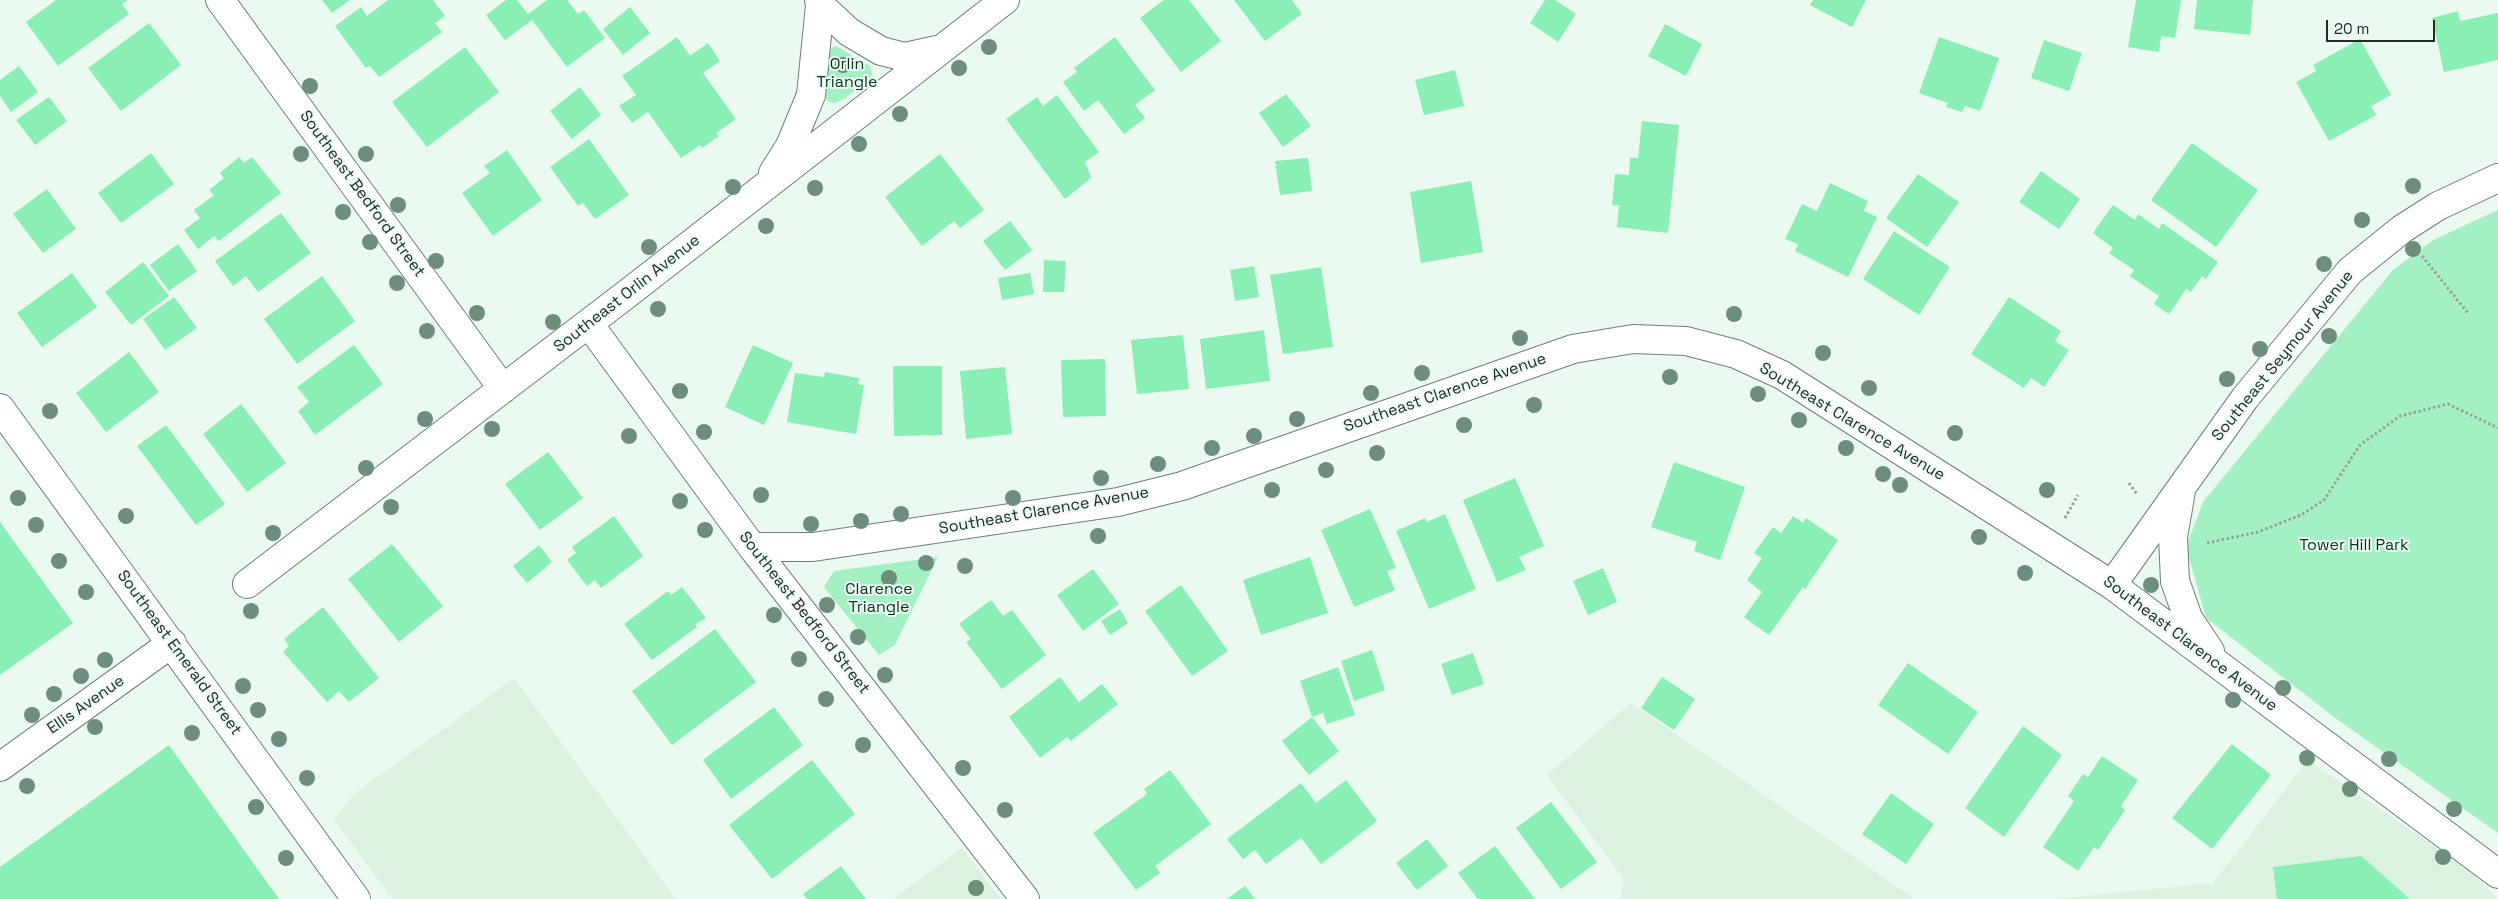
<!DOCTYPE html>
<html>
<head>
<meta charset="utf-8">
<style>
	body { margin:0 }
	#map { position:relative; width:2498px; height:899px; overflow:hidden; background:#ebfaf1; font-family:"Space Grotesk",sans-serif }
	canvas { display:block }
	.scale { position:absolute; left:2326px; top:20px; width:109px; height:22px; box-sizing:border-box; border:2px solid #252b27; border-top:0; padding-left:6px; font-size:15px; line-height:18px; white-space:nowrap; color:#252b27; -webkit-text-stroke:4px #ebfaf1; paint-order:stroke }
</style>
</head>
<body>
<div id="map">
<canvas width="2498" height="899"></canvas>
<div class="scale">20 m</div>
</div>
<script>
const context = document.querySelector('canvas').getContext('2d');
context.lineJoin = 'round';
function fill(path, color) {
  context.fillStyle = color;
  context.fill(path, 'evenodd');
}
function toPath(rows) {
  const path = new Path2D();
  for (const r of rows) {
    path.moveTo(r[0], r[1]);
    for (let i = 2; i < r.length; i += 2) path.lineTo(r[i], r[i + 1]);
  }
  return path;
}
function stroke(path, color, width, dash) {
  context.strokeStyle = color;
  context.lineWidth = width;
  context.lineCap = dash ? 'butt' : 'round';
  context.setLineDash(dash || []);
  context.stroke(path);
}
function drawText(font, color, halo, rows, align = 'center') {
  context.font = font + ' "Space Grotesk",sans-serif';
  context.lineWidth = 4;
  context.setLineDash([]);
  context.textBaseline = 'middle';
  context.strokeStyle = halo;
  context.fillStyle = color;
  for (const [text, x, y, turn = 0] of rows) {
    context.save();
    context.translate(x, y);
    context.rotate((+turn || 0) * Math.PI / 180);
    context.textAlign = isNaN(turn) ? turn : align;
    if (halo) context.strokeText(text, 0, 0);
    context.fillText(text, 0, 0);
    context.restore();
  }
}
fill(toPath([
	[514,678,676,899,392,899,334,819,355,793],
	[1631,703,1915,899,1621,899,1624,880,1547,775],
	[2308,760,2468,869,2498,899,2054,899,2213,883],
	[962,848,1001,899,893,899]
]), '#dbf2e3');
fill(toPath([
	[836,46,870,66,872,72,871,79,844,99,835,103,829,102,825,97,831,48],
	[2498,210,2498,833,2338,720,2206,618,2186,547,2203,502,2393,270,2433,240],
	[938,557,895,645,879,655,824,587,834,571]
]), '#a3f0c2');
fill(toPath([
	[56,0,128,0,122,4,129,14,58,66,26,22],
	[322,0,350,0,332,13],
	[388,0,433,0,445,16,435,23,442,32,379,77,370,66,366,68,335,26,361,7,367,16],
	[506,0,517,0,528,14,547,0,567,0,578,14,584,10,605,38,567,67,532,20,505,40,486,15],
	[1164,0,1189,0,1221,41,1181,72,1140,18],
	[1234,0,1292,0,1302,14,1265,41],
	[1545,0,1555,0,1576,14,1558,42,1530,23],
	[1813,0,1866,0,1852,27,1810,5],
	[2136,0,2181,0,2175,38,2161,36,2159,52,2128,47],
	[2197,0,2253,0,2250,35,2194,29],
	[630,7,650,33,623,55,603,29],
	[2458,11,2460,21,2498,13,2498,60,2444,72,2432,18],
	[149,23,181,65,121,111,88,68],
	[1665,24,1702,44,1686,76,1648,56],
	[677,37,690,56,708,43,720,61,703,73,736,119,716,133,719,136,702,148,700,145,681,158,648,112,632,123,619,106,636,95,622,76],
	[1115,37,1155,90,1135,105,1145,118,1124,134,1098,100,1084,111,1063,82,1077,72,1074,68],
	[1939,37,1999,58,1980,111,1965,106,1962,112,1946,107,1948,103,1919,93],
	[2360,39,2391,95,2371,106,2376,115,2329,141,2296,82,2316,71,2313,65],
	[2044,40,2082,53,2069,91,2031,78],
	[465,47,499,92,427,147,392,102],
	[19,66,38,92,11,112,0,96,0,80],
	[1455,70,1464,106,1424,115,1415,80],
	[580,87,601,115,572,139,550,111],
	[1286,94,1311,126,1283,147,1259,113],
	[1057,95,1099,152,1085,162,1091,178,1065,199,1006,119,1037,97,1043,106],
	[49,97,67,121,35,145,16,120],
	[1642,121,1679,125,1668,233,1617,227,1619,205,1612,205,1615,174,1629,175,1630,158,1638,158],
	[589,139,629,195,595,219,583,203,578,206,550,167],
	[2192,143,2258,190,2216,247,2151,200],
	[507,150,542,200,493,236,462,193,490,173,484,166],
	[151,153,174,184,121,223,98,193],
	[940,154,984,210,960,228,954,221,922,246,885,197],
	[239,157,244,163,252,157,281,193,219,241,214,236,198,249,184,230,200,218,194,210,214,195,209,190,224,178,220,173],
	[1308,158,1312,191,1280,195,1275,161],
	[2041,171,2080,199,2059,229,2019,202],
	[1918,174,1959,202,1927,247,1886,218],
	[1471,181,1483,252,1421,263,1410,192],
	[1830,183,1868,201,1864,211,1877,217,1848,277,1795,251,1798,244,1785,239,1802,204,1817,211],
	[47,189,76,229,43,253,13,214],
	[2113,205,2135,220,2138,214,2159,229,2162,223,2218,262,2206,279,2202,276,2191,292,2186,289,2169,314,2154,304,2159,296,2130,276,2134,270,2109,253,2113,248,2093,233],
	[281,213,311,253,258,292,246,276,233,286,215,261],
	[1010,221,1032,250,1005,270,983,241],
	[1894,231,1950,267,1919,315,1863,279],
	[178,244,197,271,169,291,150,265],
	[1044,260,1066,261,1064,292,1043,292],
	[143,262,169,296,131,325,105,292],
	[1254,266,1259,297,1235,301,1230,270],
	[1321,267,1333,347,1283,354,1270,275],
	[72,273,97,307,42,347,17,313],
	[1030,273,1034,294,1002,300,998,278],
	[322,276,355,321,297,364,264,319],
	[174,297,197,328,165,350,143,319],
	[2009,297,2061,331,2055,341,2069,350,2044,387,2031,378,2024,388,1971,354],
	[1264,330,1270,381,1206,389,1200,339],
	[1183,335,1189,389,1137,394,1131,340],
	[354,345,383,384,315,435,298,411,309,402,297,387],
	[753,345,793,363,764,425,725,407],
	[129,352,159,392,106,432,76,393],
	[1105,359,1106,416,1063,417,1061,360],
	[893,366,942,366,942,435,894,436],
	[1005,367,1012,434,966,439,960,371],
	[825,372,859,378,858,384,864,385,856,434,787,422,795,373,824,377],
	[241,404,286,463,247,492,203,434],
	[166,425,225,504,196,525,137,446],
	[548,452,583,498,540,530,505,484],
	[1674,462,1745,487,1720,560,1694,551,1697,542,1651,527],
	[1515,478,1544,546,1519,557,1526,570,1497,582,1463,500],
	[1370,509,1396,568,1387,571,1395,590,1354,607,1321,530],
	[1445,514,1476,589,1429,609,1396,531,1425,518,1427,522],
	[614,516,643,556,601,588,595,580,587,586,567,560,576,553,572,547],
	[1793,516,1803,523,1806,518,1838,540,1805,589,1803,587,1769,635,1744,617,1762,592,1747,580,1762,558,1754,553,1773,527,1781,533],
	[0,522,73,623,0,675],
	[392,544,443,606,399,642,348,579],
	[539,545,552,562,527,583,513,566],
	[1310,557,1328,613,1261,635,1243,580],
	[1603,568,1617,602,1588,615,1573,581],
	[1093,569,1119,604,1083,631,1057,595],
	[1181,585,1228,651,1192,676,1145,611],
	[682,587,706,618,695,624,697,627,652,660,624,624,668,591,671,595],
	[991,600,1003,616,1012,610,1046,655,1002,689,966,642,971,639,959,624],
	[323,607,379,678,349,702,339,691,327,702,283,652,289,646,284,639],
	[1120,609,1128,623,1110,635,1101,621],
	[715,629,756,682,672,745,632,691],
	[1372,650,1385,690,1354,701,1341,661],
	[1473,653,1484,684,1452,695,1441,664],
	[1908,663,1978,712,1948,754,1878,705],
	[1338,667,1355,715,1327,724,1323,713,1312,717,1300,681],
	[1060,677,1079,702,1102,684,1118,704,1071,741,1067,737,1040,758,1009,717],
	[1662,677,1695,699,1674,730,1641,708],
	[774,707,803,745,731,799,703,760],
	[1312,717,1339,751,1309,775,1282,741],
	[2023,726,2062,755,2004,837,1965,808],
	[2232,744,2271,775,2212,849,2172,818],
	[169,745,279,899,0,899,0,867],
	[2102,756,2138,780,2121,806,2125,810,2098,850,2094,847,2078,871,2043,847,2074,801,2068,796,2083,774,2088,777],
	[812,760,855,814,772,879,729,825],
	[1170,770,1211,824,1155,866,1160,873,1136,890,1093,833,1147,794,1144,789],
	[1346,780,1377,821,1321,864,1301,838,1266,864,1255,850,1243,859,1227,839,1301,783,1316,803],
	[1891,793,1934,824,1906,864,1862,834],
	[1551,802,1597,862,1561,889,1516,828],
	[1427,839,1448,866,1417,890,1396,863],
	[1495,846,1535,899,1478,899,1458,873],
	[2361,856,2410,899,2277,899,2273,867],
	[841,866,866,899,807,899,803,894],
	[1245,886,1255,899,1227,899]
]), '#89efb5');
const minor = toPath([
	[220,0,503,389],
	[820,5,849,32,881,51,905,57,937,50],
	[773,173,790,146,811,95,820,5,819,0],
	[589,324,752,547,1025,899],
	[2181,491,2173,537,2175,581,2188,618,2210,651],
	[752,547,813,547,1118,502,1182,486,1573,349,1633,339,1686,341,1736,354,1782,375,2112,585,2498,874],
	[247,584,623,297,1005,0],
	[2112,585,2245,398,2350,271,2402,229,2438,206,2498,178],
	[0,767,172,643]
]);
const tertiary = toPath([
	[0,408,356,899]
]);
stroke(minor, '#707e75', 30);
stroke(tertiary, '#707e75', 30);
stroke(toPath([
	[2422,256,2468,313],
	[2129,483,2137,494],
	[2065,518,2078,495],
	[2207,543,2258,532,2301,515,2324,500,2360,445,2400,416,2448,404,2498,428],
	[2026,579,2031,571]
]), '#97a29c', 3, [2.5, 2.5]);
stroke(minor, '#fff', 28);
stroke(tertiary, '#fff', 28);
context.fillStyle = '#6d8d7d';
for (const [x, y] of [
	[989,47],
	[843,65],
	[959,68],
	[310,86],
	[900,114],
	[859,144],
	[301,154],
	[366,154],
	[2413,186],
	[733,187],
	[815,188],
	[398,205],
	[343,212],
	[2362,220],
	[766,226],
	[370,242],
	[649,247],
	[2413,249],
	[436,261],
	[2324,264],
	[397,283],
	[658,309],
	[477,313],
	[1734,314],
	[553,322],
	[427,331],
	[2329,336],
	[1520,338],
	[2260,349],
	[1823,353],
	[1422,373],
	[1670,377],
	[2227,379],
	[1869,388],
	[680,391],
	[1371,393],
	[1758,394],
	[1534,405],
	[50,411],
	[425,419],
	[1297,419],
	[1799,420],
	[1464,425],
	[492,429],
	[704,432],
	[1955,433],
	[629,436],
	[1254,436],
	[1212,448],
	[1846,448],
	[1377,453],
	[1158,464],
	[366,468],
	[1326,470],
	[1883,474],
	[1101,478],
	[1900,485],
	[1272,490],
	[2047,490],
	[761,495],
	[18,498],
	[1013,498],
	[680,501],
	[391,507],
	[901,514],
	[126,516],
	[861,521],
	[811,524],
	[36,525],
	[705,530],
	[273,533],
	[1098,536],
	[1979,537],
	[59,561],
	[926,563],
	[965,566],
	[2025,573],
	[889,578],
	[2151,585],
	[86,592],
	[827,605],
	[251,611],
	[774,615],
	[858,637],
	[799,659],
	[105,660],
	[885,675],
	[81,676],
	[243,686],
	[2283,688],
	[54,694],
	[826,699],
	[2233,700],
	[258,710],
	[32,715],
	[95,727],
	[192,733],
	[279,739],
	[863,745],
	[2307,758],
	[2389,759],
	[963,768],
	[307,778],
	[27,786],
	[2350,789],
	[256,807],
	[2454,809],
	[1005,810],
	[2443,857],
	[286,858],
	[976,888]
]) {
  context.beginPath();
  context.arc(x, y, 8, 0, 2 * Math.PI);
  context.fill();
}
drawText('16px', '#06341e', '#ebfaf1', [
	["Orlin",847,65],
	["Triangle",847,83],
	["Tower Hill Park",2354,546],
	["Clarence",879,590],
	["Triangle",879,608]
]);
drawText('16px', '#252b27', '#ebfaf1', [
	["Southeast Bedford Street",362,194,54],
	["Southeast Orlin Avenue",627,294,-38],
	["Southeast Seymour Avenue",2283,356,-51],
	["Southeast Clarence Avenue",1445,393,-19],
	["Southeast Clarence Avenue",1852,422,31],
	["Southeast Clarence Avenue",1044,511,-10],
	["Southeast Bedford Street",804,613,52],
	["Southeast Clarence Avenue",2190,644,37],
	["Southeast Emerald Street",179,653,54],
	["Ellis Avenue",86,705,-35]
]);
</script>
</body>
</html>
